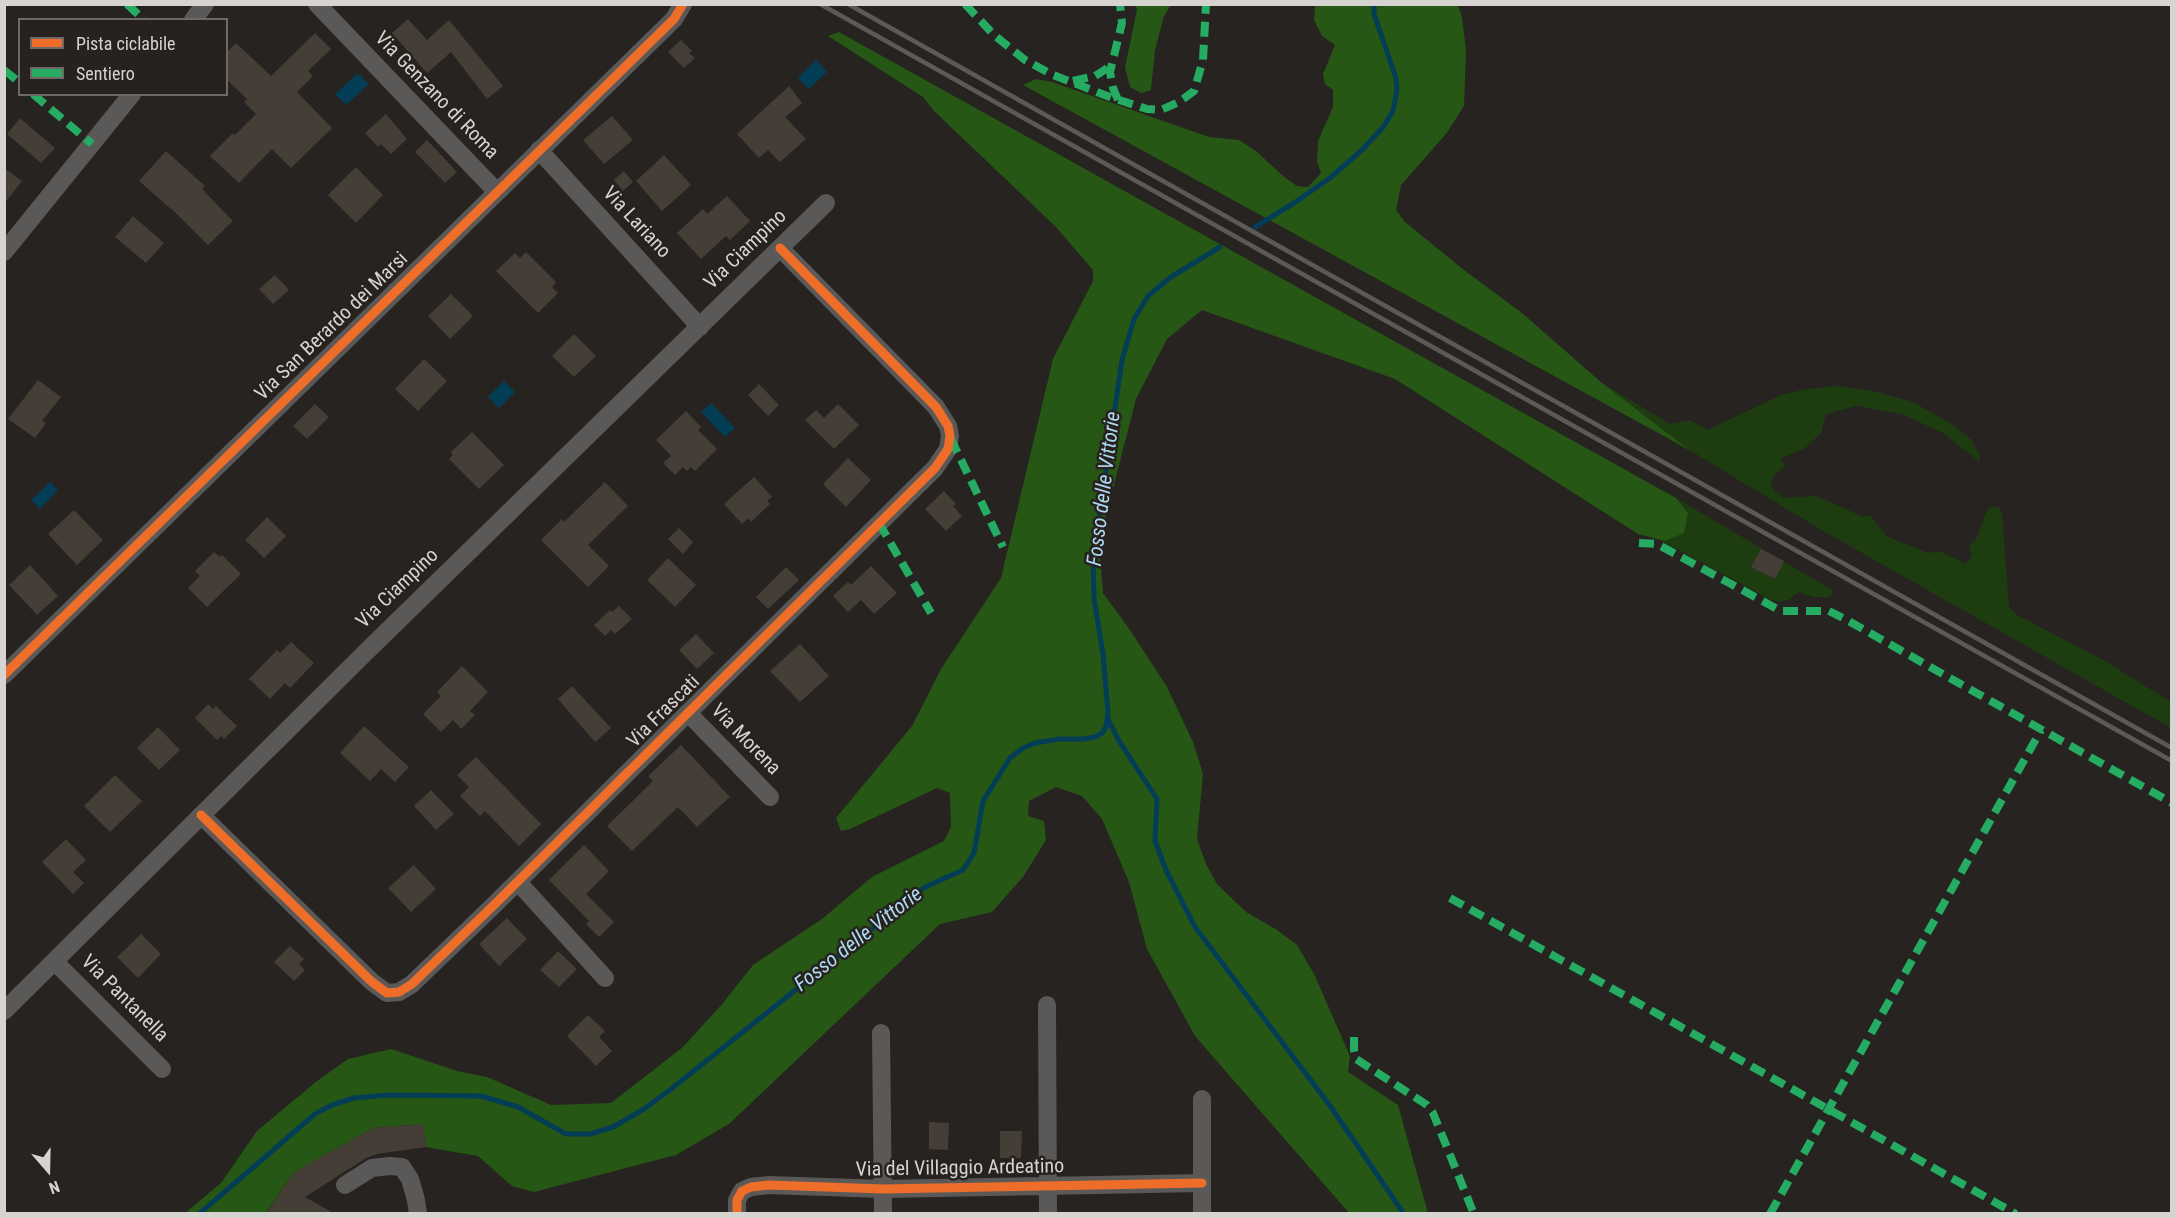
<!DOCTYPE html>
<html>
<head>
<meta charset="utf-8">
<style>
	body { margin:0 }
	#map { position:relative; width:2176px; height:1218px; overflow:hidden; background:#262320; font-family:"Roboto Condensed",sans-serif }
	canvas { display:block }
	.frame { position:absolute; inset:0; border:6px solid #d7d3d1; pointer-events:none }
	.legend { position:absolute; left:18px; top:18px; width:210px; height:78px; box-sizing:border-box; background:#28221e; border:2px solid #6e6966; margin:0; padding:8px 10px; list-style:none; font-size:18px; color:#d7d3d1 }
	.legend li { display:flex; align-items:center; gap:12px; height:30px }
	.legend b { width:30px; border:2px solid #6e6966 }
	.north { position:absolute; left:18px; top:1140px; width:60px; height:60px; -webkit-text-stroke:4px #28221e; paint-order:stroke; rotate:160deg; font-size:16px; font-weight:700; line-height:24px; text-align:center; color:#d7d3d1 }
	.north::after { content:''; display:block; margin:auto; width:21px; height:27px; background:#d7d3d1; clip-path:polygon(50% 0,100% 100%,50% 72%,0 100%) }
</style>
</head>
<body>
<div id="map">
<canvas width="2176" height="1218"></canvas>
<div class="frame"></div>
<ul class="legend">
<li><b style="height:8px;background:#ee6e29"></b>Pista ciclabile</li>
<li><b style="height:8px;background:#26ab63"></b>Sentiero</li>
</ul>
<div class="north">N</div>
</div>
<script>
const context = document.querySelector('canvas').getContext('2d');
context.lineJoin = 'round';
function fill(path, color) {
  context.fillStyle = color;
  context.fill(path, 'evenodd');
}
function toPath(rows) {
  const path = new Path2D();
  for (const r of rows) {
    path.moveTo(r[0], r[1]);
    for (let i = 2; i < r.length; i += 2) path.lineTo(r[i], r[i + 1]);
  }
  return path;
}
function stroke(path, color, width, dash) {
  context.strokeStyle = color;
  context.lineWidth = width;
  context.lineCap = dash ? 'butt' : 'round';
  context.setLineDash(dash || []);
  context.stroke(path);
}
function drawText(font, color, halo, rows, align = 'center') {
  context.font = font + ' "Roboto Condensed",sans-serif';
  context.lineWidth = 5;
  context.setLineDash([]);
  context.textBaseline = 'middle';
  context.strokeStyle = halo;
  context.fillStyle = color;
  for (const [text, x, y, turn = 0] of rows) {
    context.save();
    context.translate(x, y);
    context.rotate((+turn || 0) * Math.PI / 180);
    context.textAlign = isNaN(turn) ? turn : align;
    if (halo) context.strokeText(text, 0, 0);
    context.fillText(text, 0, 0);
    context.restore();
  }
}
fill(toPath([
	[1602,383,1670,424,1690,420,1708,430,1781,395,1806,389,1838,386,1874,391,1913,402,1950,423,1971,439,1980,457,1980,462,1943,433,1902,414,1856,406,1826,414,1821,433,1805,448,1780,459,1785,466,1774,476,1770,486,1783,498,1817,496,1861,516,1871,516,1886,536,1928,553,1940,551,1966,564,1972,555,1969,545,1976,539,1987,510,1992,507,1999,507,2002,513,2009,607,2017,615,2105,661,2171,702,2171,728,1818,528,1691,451],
	[1676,498,1834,591,1830,597,1813,597,1799,592,1788,600,1778,602,1767,598,1658,539,1665,541,1688,513]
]), '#1d3d11');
fill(toPath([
	[1135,5,1171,5,1164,16,1155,50,1151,90,1141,93,1130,87,1125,67,1137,10],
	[1315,5,1458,5,1462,17,1466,50,1464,106,1446,134,1401,185,1396,210,1405,222,1464,270,1522,313,1602,383,1691,451,1023,85,1036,79,1052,82,1209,137,1239,140,1256,151,1283,176,1297,186,1308,187,1321,173,1317,161,1318,141,1333,107,1333,90,1325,84,1323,74,1335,45,1322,36,1314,20],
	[839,32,1676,498,1688,513,1684,533,1665,541,1638,534,1395,379,1202,310,1167,339,1136,399,1099,543,1103,593,1130,630,1167,687,1193,742,1203,774,1197,839,1206,864,1217,884,1246,912,1277,930,1297,945,1314,974,1350,1056,1348,1072,1398,1105,1428,1213,1349,1213,1195,1036,1147,949,1129,882,1102,819,1082,796,1056,787,1029,801,1028,816,1044,821,1046,840,1023,877,992,912,940,924,729,1124,676,1155,534,1192,512,1186,478,1156,426,1147,422,1124,373,1128,293,1173,266,1213,184,1214,221,1183,257,1131,317,1081,348,1059,391,1049,457,1071,487,1077,551,1105,611,1103,683,1047,723,1003,753,965,822,919,872,877,944,841,951,827,950,793,937,788,850,829,841,831,836,818,912,726,941,669,1001,578,1053,359,1093,281,1093,270,1056,227,934,111,923,97,828,36]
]), '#275714');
fill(toPath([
	[816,60,827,72,809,89,798,78],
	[358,73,369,84,346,105,335,94],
	[504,381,515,392,499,408,488,397],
	[711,403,735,428,725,437,701,412],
	[50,482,58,490,40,509,31,500]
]), '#033d56');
stroke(toPath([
	[1255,227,1294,203,1330,178,1362,150,1384,126,1393,111,1397,90,1396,78,1374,14,1374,4],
	[1108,719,1119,741,1157,799,1155,841,1166,870,1195,927,1331,1107,1404,1214],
	[199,1214,315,1114,332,1105,354,1098,388,1095,481,1096,518,1107,566,1134,590,1134,613,1127,644,1109,671,1089,925,887,963,870,974,853,983,801,1010,758,1023,748,1035,743,1059,739,1084,739,1095,737,1102,733,1106,727,1108,712,1103,654,1094,598,1093,558,1122,360,1134,319,1148,296,1171,277,1220,247]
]), '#033d56', 5);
fill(toPath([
	[408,19,427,40,449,20,503,86,487,99,451,52,427,73,392,33],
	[315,33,331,49,308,71,313,76,297,92,332,128,291,168,272,149,239,183,210,156,233,133,235,135,256,114,244,102,247,99,226,79,226,53,236,43,271,76],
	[681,40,692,51,689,53,695,58,684,68,668,52],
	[789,86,802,103,785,117,806,139,780,162,768,150,759,158,737,134],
	[386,114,407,139,391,154,381,144,378,147,365,133],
	[612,116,633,140,604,164,583,140],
	[20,118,55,148,41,163,7,134],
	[427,140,457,172,445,183,415,152],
	[166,151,205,186,202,189,233,221,208,245,179,216,139,181],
	[664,155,691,185,662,211,636,181],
	[356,167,383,195,356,223,328,195],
	[4,168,22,181,4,204],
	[624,171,633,182,623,191,614,180],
	[727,196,750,221,730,240,726,236,701,259,677,233,703,209,707,214],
	[133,216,164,243,146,263,115,237],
	[526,252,556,282,552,287,558,293,538,313,496,271,515,253,520,258],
	[275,275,289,290,273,304,259,289],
	[451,294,473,316,450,339,428,316],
	[574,334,596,356,574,377,552,356],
	[424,359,447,381,418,411,395,389],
	[38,380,61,397,42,421,46,423,35,438,8,419],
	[759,384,779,405,768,416,748,395],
	[315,404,329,417,307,439,293,426],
	[838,404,859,425,834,449,805,420,816,410,824,418],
	[686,411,701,427,698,430,717,449,695,471,691,467,687,471,683,467,675,475,663,463,671,456,656,440],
	[472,432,504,465,479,489,449,459,453,455,451,452],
	[848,458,871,480,846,507,823,484],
	[754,477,772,497,767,501,770,504,751,522,748,518,742,524,724,504],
	[605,482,628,506,588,545,609,566,588,587,541,540,562,519,564,522],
	[944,491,956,504,953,506,962,516,946,531,925,509],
	[74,510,103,540,77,565,48,534],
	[267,517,286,536,264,558,245,540],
	[679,528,693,542,683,554,668,539],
	[1761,549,1784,561,1775,579,1751,567],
	[214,552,220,557,222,555,241,574,207,607,188,588,200,576,195,571],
	[668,558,696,585,675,607,647,580],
	[30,565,58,596,37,615,9,585],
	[871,566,897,593,874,614,861,600,848,612,833,596,848,582,851,585],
	[786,567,799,580,768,609,756,597],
	[619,606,632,619,615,634,611,630,605,636,594,625,610,610,612,612],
	[696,634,714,653,697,669,679,650],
	[291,642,314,663,290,688,285,683,270,699,249,679,277,650,280,653],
	[800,644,829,676,800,702,770,671],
	[462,666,488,692,470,711,475,715,461,729,453,720,441,732,423,714,441,696,437,692],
	[572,686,611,728,595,742,558,699],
	[208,704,213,709,216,706,237,726,224,739,221,736,217,740,195,718],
	[364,726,409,767,395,782,381,769,370,781,340,753],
	[158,727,180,750,159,770,137,748],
	[681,745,730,797,697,827,678,807,632,851,607,826,653,781,648,776],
	[476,757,541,824,519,846,485,811,480,816,460,796,469,787,457,775],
	[115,775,142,801,110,832,84,806],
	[431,790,454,814,436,830,414,806],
	[66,839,86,860,73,872,84,883,73,894,42,862],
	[584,845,609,871,586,894,614,922,599,937,586,924,589,921,549,880],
	[414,865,436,889,411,912,388,888],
	[507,918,527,939,499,966,479,944],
	[141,934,161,954,138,978,117,957],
	[290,946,304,959,299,964,305,970,294,981,274,962],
	[558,951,577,969,559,987,540,970],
	[588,1015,605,1031,599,1037,612,1051,596,1066,567,1036],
	[929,1122,949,1123,948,1150,929,1149],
	[423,1124,426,1147,377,1154,366,1158,305,1197,335,1214,266,1214,293,1173,373,1128],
	[1000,1131,1022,1131,1021,1158,1000,1158]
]), '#453e36');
stroke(toPath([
	[317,4,497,192],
	[193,20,205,4],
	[539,150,700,327],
	[4,252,132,94],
	[4,675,674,19,683,4],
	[688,713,770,797],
	[201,815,372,982,387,993,399,992,412,984,495,904,935,468,948,449,950,436,948,426,936,407,780,248],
	[518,882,605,978],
	[54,961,162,1069],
	[1047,1005,1048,1214],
	[4,1011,369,649,826,203],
	[881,1033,883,1214],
	[1202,1099,1202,1214],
	[345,1185,372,1168,390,1166,402,1167,410,1179,416,1200,418,1214],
	[737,1214,737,1200,742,1191,751,1187,769,1185,883,1189,1202,1183]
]), '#5a5958', 18);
stroke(toPath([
	[820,4,2172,761],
	[848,4,2172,748]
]), '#5c5a58', 4.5);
stroke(toPath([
	[127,4,144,20],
	[965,4,994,35,1025,60,1053,75,1110,97,1147,109,1161,110,1179,102,1194,91,1203,60,1206,4],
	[4,70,20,83],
	[1073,81,1095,76,1106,69,1111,62],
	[33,94,92,144],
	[1118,100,1113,88,1110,72,1122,23,1120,4],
	[951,439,1003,547],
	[879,523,931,613],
	[1639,543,1657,544,1781,611,1829,611,1845,619,2172,803],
	[1450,898,2016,1214],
	[1354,1037,1354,1050,1356,1059,1427,1105,1433,1113,1474,1214],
	[1770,1214,2041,730]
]), '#26ab63', 8, [15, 8]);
stroke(toPath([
	[4,675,674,19,683,4],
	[201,815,372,982,387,993,399,992,412,984,495,904,935,468,948,449,950,436,948,426,936,407,780,248],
	[737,1214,737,1200,742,1191,751,1187,769,1185,883,1189,1202,1183]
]), '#ee6e29', 9);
drawText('20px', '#d7d3d1', '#28221e', [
	["Via Genzano di Roma",436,96,46],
	["Via Lariano",636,223,47],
	["Via Ciampino",746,250,-44],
	["Via San Berardo dei Marsi",332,327,-44],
	["Via Ciampino",398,589,-44],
	["Via Frascati",664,712,-45],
	["Via Morena",745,740,46],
	["Via Pantanella",124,999,45],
	["Via del Villaggio Ardeatino",960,1169,-1]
]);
drawText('italic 21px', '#acdaf5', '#28221e', [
	["Fosso delle Vittorie",1105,489,-83],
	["Fosso delle Vittorie",859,940,-38]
]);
</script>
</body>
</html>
